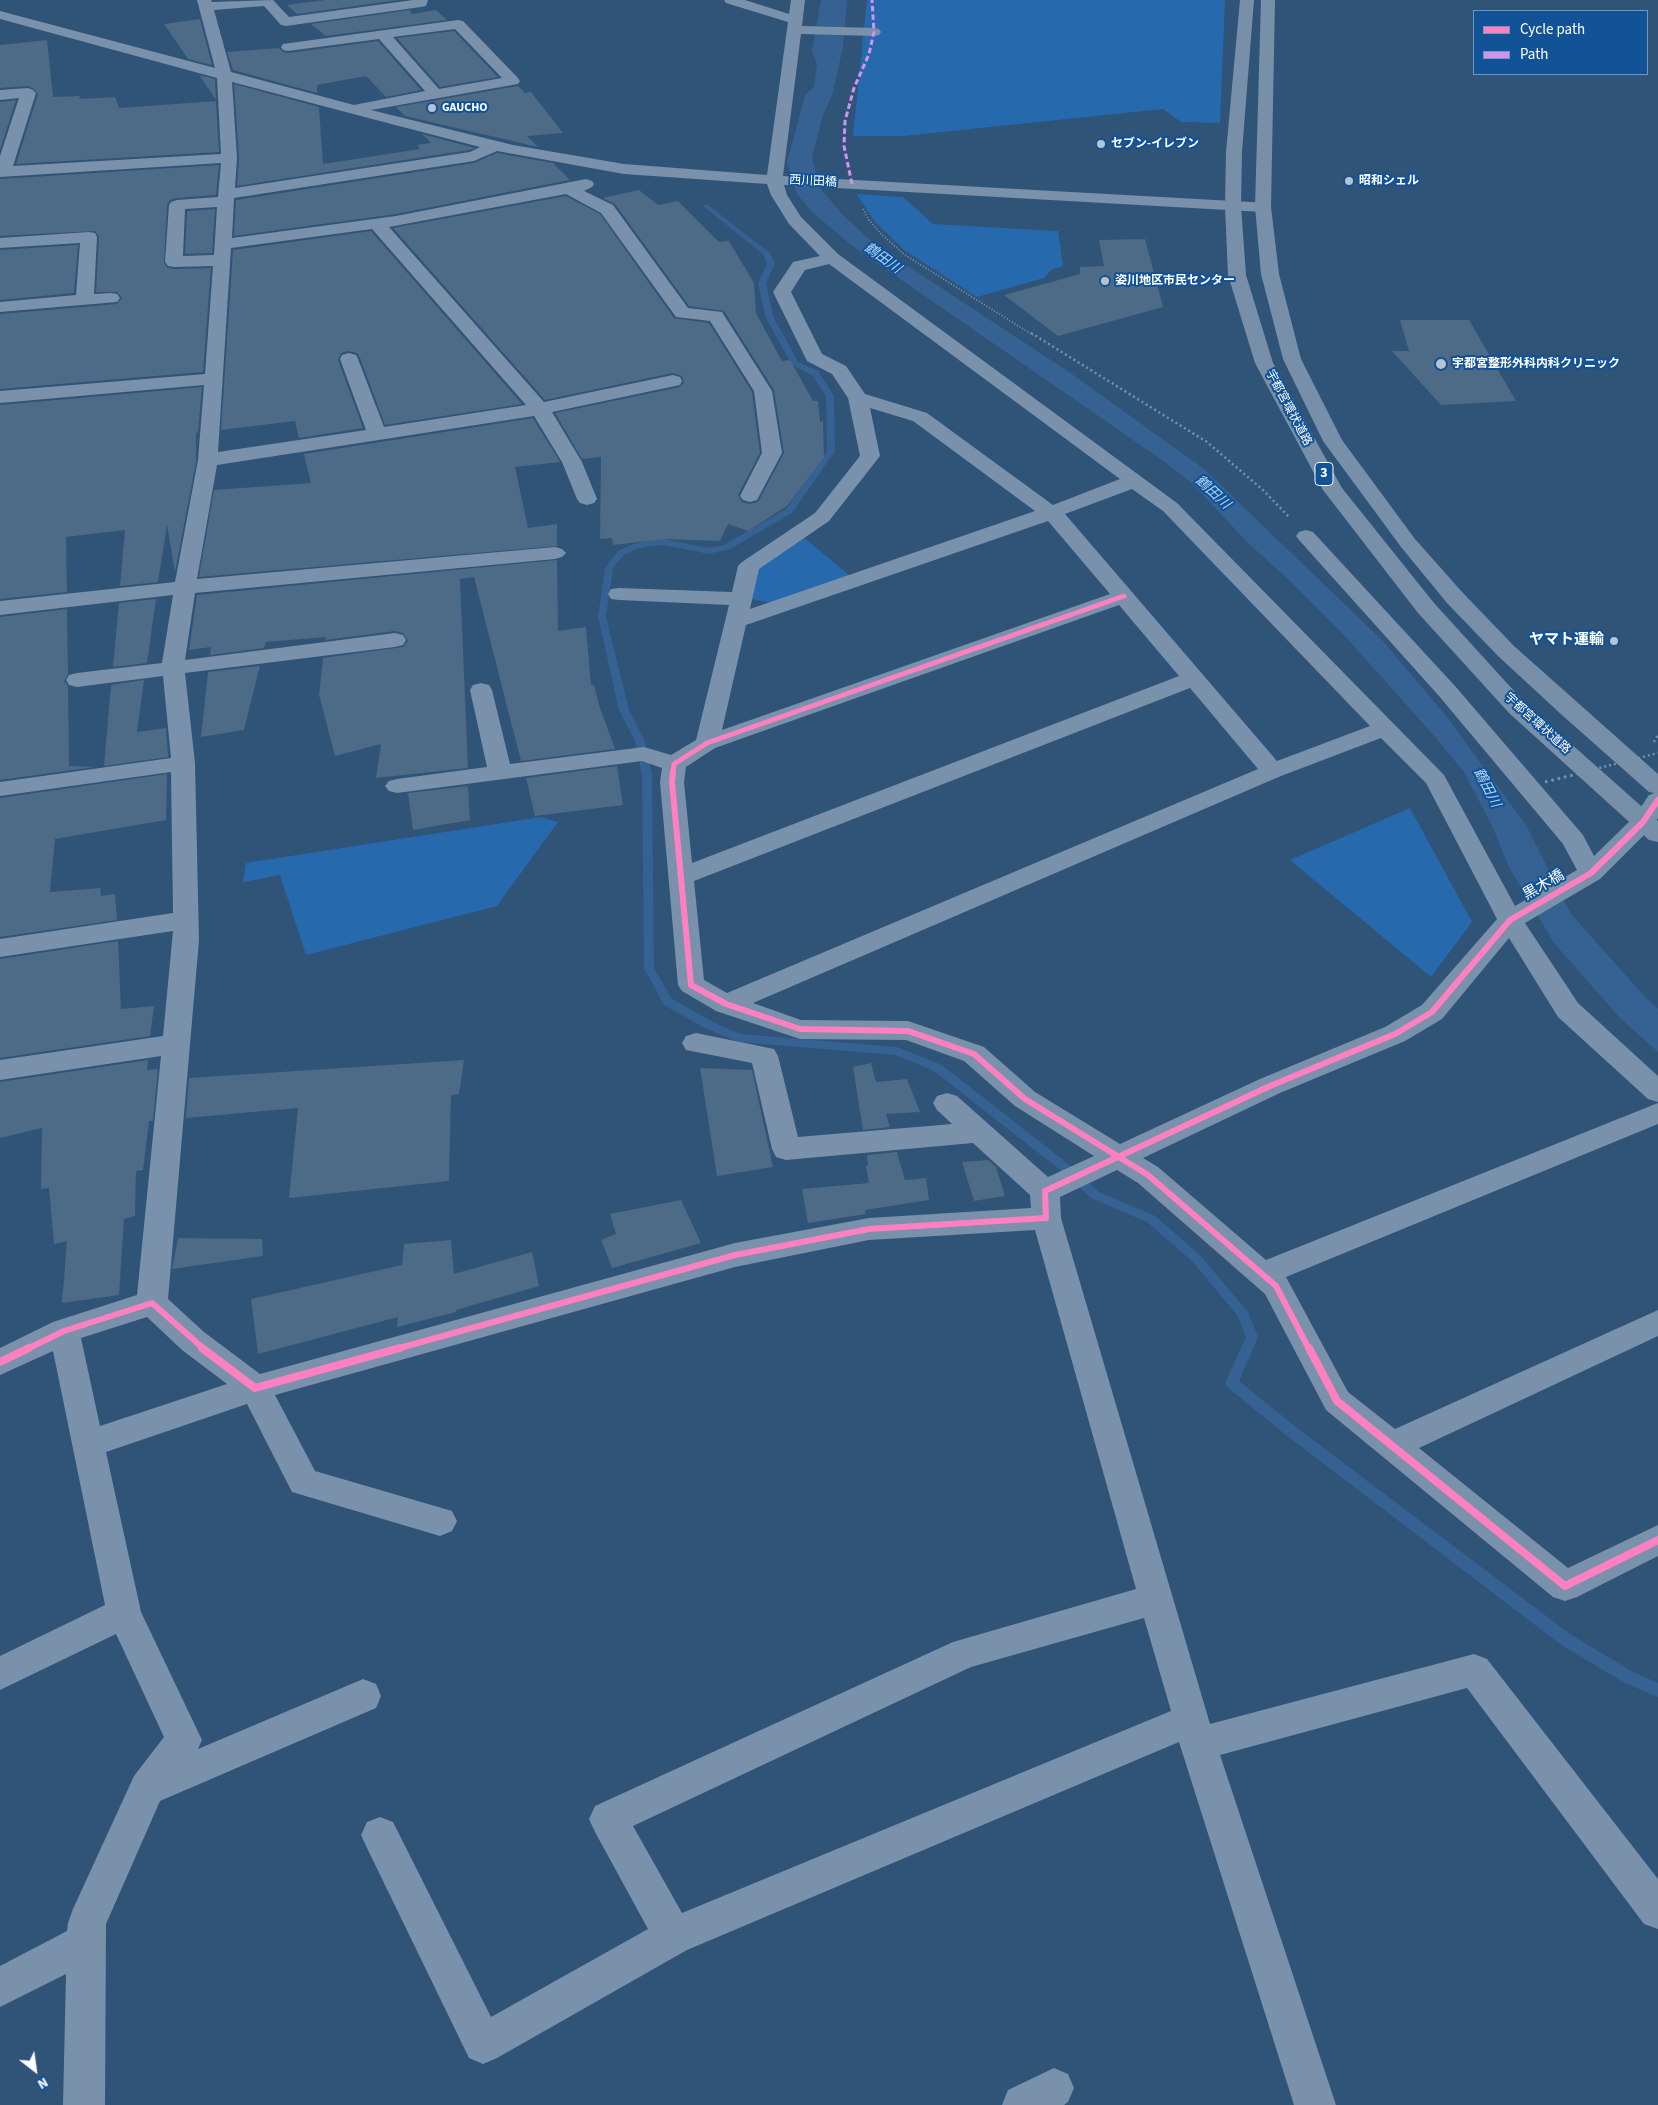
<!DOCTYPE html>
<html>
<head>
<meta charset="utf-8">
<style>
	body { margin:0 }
	#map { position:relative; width:1658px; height:2105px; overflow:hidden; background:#305378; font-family:"Source Sans 3",sans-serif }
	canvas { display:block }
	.legend { position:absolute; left:1473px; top:10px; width:175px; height:65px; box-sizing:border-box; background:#125296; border:1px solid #7197c0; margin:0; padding:6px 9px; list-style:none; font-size:15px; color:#fff }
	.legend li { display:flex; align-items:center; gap:10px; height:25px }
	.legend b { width:25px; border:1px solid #7197c0 }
	.north { position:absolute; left:10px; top:2045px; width:50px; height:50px; -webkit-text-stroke:4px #125296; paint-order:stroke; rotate:150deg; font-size:14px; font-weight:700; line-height:20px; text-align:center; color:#fff }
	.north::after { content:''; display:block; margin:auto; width:18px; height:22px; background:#fff; clip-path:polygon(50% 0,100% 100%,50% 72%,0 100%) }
</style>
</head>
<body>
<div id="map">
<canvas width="1658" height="2105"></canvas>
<ul class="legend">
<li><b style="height:6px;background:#ff80c0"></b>Cycle path</li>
<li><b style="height:6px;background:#d193ec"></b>Path</li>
</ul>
<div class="north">N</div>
</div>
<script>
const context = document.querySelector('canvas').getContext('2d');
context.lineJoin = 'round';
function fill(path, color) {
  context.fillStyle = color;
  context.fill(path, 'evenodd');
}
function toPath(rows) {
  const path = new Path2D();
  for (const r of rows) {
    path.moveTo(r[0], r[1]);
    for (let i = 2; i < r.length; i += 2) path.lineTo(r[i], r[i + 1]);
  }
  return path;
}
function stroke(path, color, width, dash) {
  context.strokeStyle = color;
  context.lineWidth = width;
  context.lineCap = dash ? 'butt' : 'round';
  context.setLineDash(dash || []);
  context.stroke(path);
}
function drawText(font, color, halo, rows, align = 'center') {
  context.font = font + ' "Source Sans 3","Noto Sans JP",sans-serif';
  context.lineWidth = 4;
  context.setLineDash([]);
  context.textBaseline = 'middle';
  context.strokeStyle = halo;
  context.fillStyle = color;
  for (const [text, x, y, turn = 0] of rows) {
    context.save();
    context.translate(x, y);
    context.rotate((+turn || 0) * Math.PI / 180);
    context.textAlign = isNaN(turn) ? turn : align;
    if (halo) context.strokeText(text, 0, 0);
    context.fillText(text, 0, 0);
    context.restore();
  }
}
fill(toPath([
	[867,0,1225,0,1220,123,1181,122,1163,109,904,136,853,136],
	[856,194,903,197,933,224,1058,231,1063,266,1051,270,1044,278,977,297,904,250,875,222],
	[801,535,850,576,772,603,751,599,756,565],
	[1410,808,1472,922,1431,977,1290,860],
	[541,817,558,822,497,906,306,955,280,875,243,882,246,863]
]), '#2669ad');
fill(toPath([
	[821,0,847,0,843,47,832,96,824,112,812,156,819,187,843,215,873,243,1072,374,1204,469,1383,641,1447,717,1526,825,1571,914,1646,998,1658,1009,1658,1052,1620,1018,1554,943,1509,867,1493,828,1464,772,1436,738,1342,633,1291,582,1246,541,1193,484,1162,460,851,245,811,211,797,194,787,162,805,95,814,87,817,64,812,51]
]), '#356292');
fill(toPath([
	[704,205,708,205,770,253,775,264,766,283,773,316,798,362,818,371,834,396,835,451,792,513,730,549,709,554,664,545,650,546,636,549,624,555,613,568,606,616,629,710,645,741,652,776,654,968,672,999,713,1022,740,1034,897,1047,942,1065,1067,1163,1099,1192,1155,1216,1200,1255,1248,1312,1258,1337,1239,1381,1296,1427,1570,1634,1633,1672,1658,1683,1658,1697,1623,1682,1560,1644,1286,1435,1227,1387,1225,1383,1246,1337,1237,1315,1192,1261,1147,1222,1091,1198,1059,1169,934,1071,896,1055,738,1042,705,1028,664,1005,644,968,642,776,635,741,619,710,598,616,605,568,618,551,630,545,650,540,664,539,709,548,724,545,786,509,827,451,826,396,812,375,792,365,765,316,758,283,767,264,763,254,704,207,704,205]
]), '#356292');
fill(toPath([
	[325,0,399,0,297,14,287,5],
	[410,10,412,14,436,10,447,20,326,36,311,24],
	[200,19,212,65,188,59,164,24],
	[454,31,498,77,440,87,397,38],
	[47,40,53,97,80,96,79,99,115,97,119,108,216,101,219,152,16,164,38,94,34,89,28,86,0,88,0,45],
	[378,41,421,90,386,97,366,76,317,85,317,93,233,70,227,52,279,48,283,52,288,53],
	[199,75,215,79,216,101,216,100],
	[234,84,319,107,323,164,420,149,417,145,431,143,422,134,475,148,469,150,237,186,239,158],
	[518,86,525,93,531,92,563,133,527,136,538,147,405,116,396,107],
	[16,100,0,150,0,102],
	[497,153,553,163,570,180,396,214,234,236,236,200,474,163],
	[219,165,216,195,177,198,170,200,167,205,164,263,168,268,174,269,211,268,203,372,0,389,0,314,117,304,122,298,117,292,96,292,99,237,95,231,0,236,0,179],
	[639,190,658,205,678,201,719,242,729,241,754,283,756,313,782,361,790,360,813,401,818,401,820,422,823,421,824,457,787,506,748,531,728,524,720,541,666,539,613,545,612,538,600,539,601,457,582,459,555,413,680,387,684,382,682,376,673,373,545,400,393,228,566,196,600,214,674,318,709,323,752,392,760,453,738,495,742,502,749,504,758,502,784,453,774,390,724,311,689,306,615,204,603,198],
	[215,209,212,253,185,254,187,211],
	[371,231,522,404,385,425,360,358,357,353,348,351,341,353,338,360,363,428,299,438,295,421,221,430,233,250],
	[1145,239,1163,307,1058,336,1004,295,1080,274,1080,267,1104,266,1099,240],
	[78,245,74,293,0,300,0,250],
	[1400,320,1469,320,1516,401,1441,405,1392,351,1409,351],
	[202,387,198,432,196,433,196,462,175,572,167,525,158,582,120,586,125,530,66,537,67,592,0,599,0,405],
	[533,418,560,462,515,467,528,528,557,524,557,546,199,577,214,490,311,483,304,454],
	[557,560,558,631,586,627,591,685,594,685,599,705,615,749,521,761,474,577,460,579,468,768,376,778,381,744,335,756,319,695,323,658,403,647,408,641,403,633,395,631,325,640,326,637,266,642,264,648,210,655,211,647,189,650,197,595],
	[156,599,147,663,113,667,119,603],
	[67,609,68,674,64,681,68,686,69,766,95,767,0,780,0,617],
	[260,666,244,730,201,737,208,672],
	[144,680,137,732,166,728,168,757,104,766,111,685],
	[617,766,623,805,535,816,526,778],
	[167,774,166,820,55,839,50,892,100,888,101,896,115,894,117,920,0,937,0,798],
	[468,786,470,820,413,830,408,793],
	[118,941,121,1009,154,1006,150,1036,0,1058,0,959],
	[148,1060,147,1070,158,1069,153,1121,149,1121,143,1170,136,1171,135,1216,124,1219,119,1295,62,1303,67,1241,54,1244,49,1188,41,1189,42,1128,0,1138,0,1082],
	[464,1060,459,1094,451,1095,449,1181,289,1198,298,1108,186,1118,189,1078],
	[871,1063,876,1082,907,1079,920,1112,886,1114,890,1127,863,1130,853,1067],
	[700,1068,752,1070,773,1167,717,1176],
	[897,1152,905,1180,926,1178,929,1200,865,1210,866,1214,808,1223,802,1189,869,1183,866,1166,868,1166,867,1155],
	[988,1160,996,1167,1005,1196,974,1201,962,1162],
	[681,1200,701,1243,612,1268,601,1240,616,1234,610,1214],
	[178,1238,262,1239,263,1256,172,1269],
	[451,1240,454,1274,532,1252,539,1286,456,1310,456,1312,397,1327,398,1317,258,1354,251,1299,402,1265,404,1244]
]), '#4d6a87');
stroke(toPath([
	[863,209,869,220,881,234,905,255,1033,335]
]), '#7991ab', 2, [1, 2]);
stroke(toPath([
	[1031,333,1207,442,1263,490,1289,517],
	[1654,742,1658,735]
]), '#7991ab', 2.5, [2, 3]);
fill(toPath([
	[197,0,211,0,212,2,273,0,289,17,413,0,428,0,426,6,421,7,286,26,281,25,264,6,214,10,231,72,354,105,425,91,379,39,288,51,283,50,281,47,283,44,458,20,463,21,518,78,520,81,518,84,371,110,513,145,624,164,767,175,788,22,726,3,724,0,745,0,789,14,791,0,805,0,802,26,874,28,879,29,881,32,879,35,874,36,801,34,783,176,1269,203,1271,207,1269,211,1263,212,784,185,787,195,801,217,838,254,1177,503,1444,775,1515,906,1577,870,1563,844,1439,696,1299,540,1296,536,1299,532,1306,530,1313,532,1455,686,1583,835,1594,856,1634,817,1649,795,1658,792,1658,818,1652,827,1600,879,1525,923,1578,1003,1658,1076,1658,1102,1648,1099,1558,1017,1509,938,1442,1019,1405,1041,1280,1093,1143,1158,1158,1167,1266,1260,1658,1103,1658,1124,1286,1277,1348,1392,1395,1429,1658,1310,1658,1336,1419,1448,1568,1568,1658,1525,1658,1556,1577,1597,1565,1601,1553,1597,1326,1410,1265,1294,1138,1183,1117,1170,1060,1197,1061,1218,1210,1724,1474,1654,1487,1659,1658,1879,1658,1929,1644,1924,1467,1688,1220,1755,1336,2105,1294,2105,1179,1742,687,1950,497,2058,483,2064,469,2058,367,1848,361,1835,367,1822,380,1817,393,1822,491,2017,648,1929,595,1832,589,1819,595,1806,953,1642,1136,1589,1035,1230,869,1240,735,1267,275,1395,315,1471,452,1511,457,1521,452,1531,440,1536,292,1492,247,1404,106,1452,141,1612,202,1740,198,1749,363,1679,376,1684,381,1696,376,1708,160,1801,106,1924,105,2105,63,2105,66,1974,0,2007,0,1966,67,1931,68,1923,73,1909,134,1776,164,1737,116,1634,0,1690,0,1656,105,1605,53,1351,0,1375,0,1348,53,1322,137,1295,161,1056,0,1080,0,1060,163,1036,173,931,0,957,0,939,173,913,171,772,0,796,0,782,171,758,163,676,77,687,69,685,66,680,69,675,77,673,162,663,173,595,0,615,0,601,175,582,198,460,204,385,0,403,0,391,205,374,213,266,174,267,168,266,165,262,169,205,171,202,177,200,218,197,221,163,0,177,0,156,19,98,0,100,0,90,28,88,33,90,36,93,13,166,221,154,217,78,0,19,0,11,215,68,197,0],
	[455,29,502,78,439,89,393,37,455,29],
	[232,82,395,125,480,147,470,152,235,188,237,158,232,82],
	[497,151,624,174,767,184,771,195,789,224,820,256,793,262,773,292,807,361,832,374,848,398,860,456,815,513,742,562,738,566,732,592,619,588,611,589,608,594,611,599,619,600,729,605,696,740,671,755,644,747,510,764,492,690,489,685,481,683,473,685,470,690,487,767,397,779,389,781,385,786,389,791,397,793,642,761,662,768,660,782,678,985,682,991,716,1011,800,1039,906,1040,964,1061,1015,1106,1094,1156,1048,1177,957,1096,947,1093,937,1096,933,1103,937,1110,952,1124,798,1137,778,1056,774,1049,696,1033,686,1036,682,1043,686,1050,752,1063,772,1149,776,1157,786,1160,973,1143,1030,1195,1031,1208,869,1218,735,1243,260,1374,204,1332,168,1299,199,940,195,763,185,673,395,647,403,645,406,640,403,635,395,633,185,660,195,593,555,559,562,557,566,553,562,549,555,547,197,579,217,465,534,416,562,462,577,499,580,503,587,505,594,503,597,499,582,462,552,412,680,385,682,381,680,377,673,375,544,402,389,227,566,194,601,213,676,317,710,321,754,391,762,453,740,496,743,500,750,502,757,500,782,453,772,391,722,312,688,308,613,205,584,191,592,187,594,184,592,181,586,179,396,216,232,238,234,198,474,161,497,151],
	[217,207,214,255,183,256,185,209,217,207],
	[372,229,526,405,384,427,358,359,356,355,349,353,342,355,340,359,366,430,218,452,231,248,372,229],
	[829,264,1120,479,1053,505,927,413,865,394,846,366,822,354,791,292,805,270,829,264],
	[870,408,913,421,1035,511,750,609,759,569,829,521,880,456,870,408],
	[1132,489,1163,511,1370,726,1277,761,1065,514,1132,489],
	[1048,521,1110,594,722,730,746,625,1048,521],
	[1119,605,1179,676,692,863,684,782,686,767,715,748,1119,605],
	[1190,688,1258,769,727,993,704,980,694,881,1190,688],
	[1381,738,1426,783,1497,919,1422,1005,1385,1027,1260,1079,1120,1144,1035,1092,984,1047,908,1021,801,1020,753,1003,1281,776,1381,738],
	[147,1317,182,1350,227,1384,100,1426,81,1338,147,1317],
	[1144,1618,1171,1711,682,1913,633,1826,971,1667,1144,1618],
	[89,232,95,233,97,237,94,294,111,293,117,294,120,298,117,302,0,312,0,302,76,295,80,243,0,248,0,238,89,232],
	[1054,2068,1068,2074,1074,2088,1068,2102,1064,2105,1002,2105,1008,2090,1054,2068]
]), '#7991ab');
fill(toPath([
	[1240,0,1254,0,1242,152,1241,206,1246,275,1273,363,1342,488,1434,603,1525,703,1658,821,1658,842,1649,840,1509,713,1418,613,1323,490,1255,363,1228,275,1225,206,1226,152,1240,0],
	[1261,0,1275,0,1271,207,1279,274,1301,359,1342,440,1415,539,1463,593,1514,646,1658,774,1658,794,1649,792,1563,716,1498,656,1447,603,1401,547,1323,441,1283,359,1261,274,1255,207,1261,0]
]), '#778fa8');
stroke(toPath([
	[1580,773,1658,753]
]), '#7991ab', 2.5, [2, 3]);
stroke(toPath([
	[1545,782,1585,772]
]), '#7991ab', 3, [2.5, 4]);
stroke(toPath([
	[852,184,844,146,845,121,854,88,869,54,874,32,872,0]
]), '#d193ec', 3, [5.5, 3]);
stroke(toPath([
	[673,773,674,764,707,743,1124,596]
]), '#ff80c0', 5);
stroke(toPath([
	[673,772,672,782,691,985,726,1004,800,1029,908,1031,974,1054,1025,1099,1148,1175,1276,1286,1309,1349],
	[27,1349,64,1331,152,1303,204,1349],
	[396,1349,735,1255,869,1229,1046,1218,1045,1191,1270,1086,1395,1034,1432,1012,1510,920,1591,873,1643,822,1658,800]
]), '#ff80c0', 6);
stroke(toPath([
	[202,1348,255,1388,400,1348],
	[1309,1348,1337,1401,1565,1586,1658,1540],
	[0,1362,29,1348]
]), '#ff80c0', 8);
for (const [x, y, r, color] of [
	[432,108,5,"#b7c3d0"],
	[1101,144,5,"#b7c3d0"],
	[1349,181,5,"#b7c3d0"],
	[1105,281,5,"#b7c3d0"],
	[1441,364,6,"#b7c3d0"],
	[1614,641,5,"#b7c3d0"]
]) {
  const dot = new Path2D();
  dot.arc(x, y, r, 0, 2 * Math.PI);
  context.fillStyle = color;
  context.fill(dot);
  stroke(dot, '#125296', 2);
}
drawText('bold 12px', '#fff', '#125296', [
	["GAUCHO",442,108],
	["セブン-イレブン",1111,144],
	["昭和シェル",1359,181],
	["姿川地区市民センター",1115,281],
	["宇都宮整形外科内科クリニック",1452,364]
], 'left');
drawText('12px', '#fff', '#125296', [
	["西川田橋",813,182,3],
	["宇都宮環状道路",1288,408,62],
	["宇都宮環状道路",1537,724,42]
]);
drawText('italic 14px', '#add4fa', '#125296', [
	["鶴田川",882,259,36],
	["鶴田川",1212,493,43],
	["鶴田川",1486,788,63]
]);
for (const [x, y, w] of [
	[1324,474,18]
]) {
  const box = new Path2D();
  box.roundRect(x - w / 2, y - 11.5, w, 23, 4);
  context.fillStyle = '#125296';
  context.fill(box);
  stroke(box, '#fff', 1);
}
drawText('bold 14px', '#fff', null, [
	["3",1324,474]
]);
drawText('bold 15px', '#fff', '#125296', [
	["ヤマト運輸",1604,641]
], 'right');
drawText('15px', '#fff', '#125296', [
	["黒木橋",1544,886,-30]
]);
</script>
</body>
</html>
